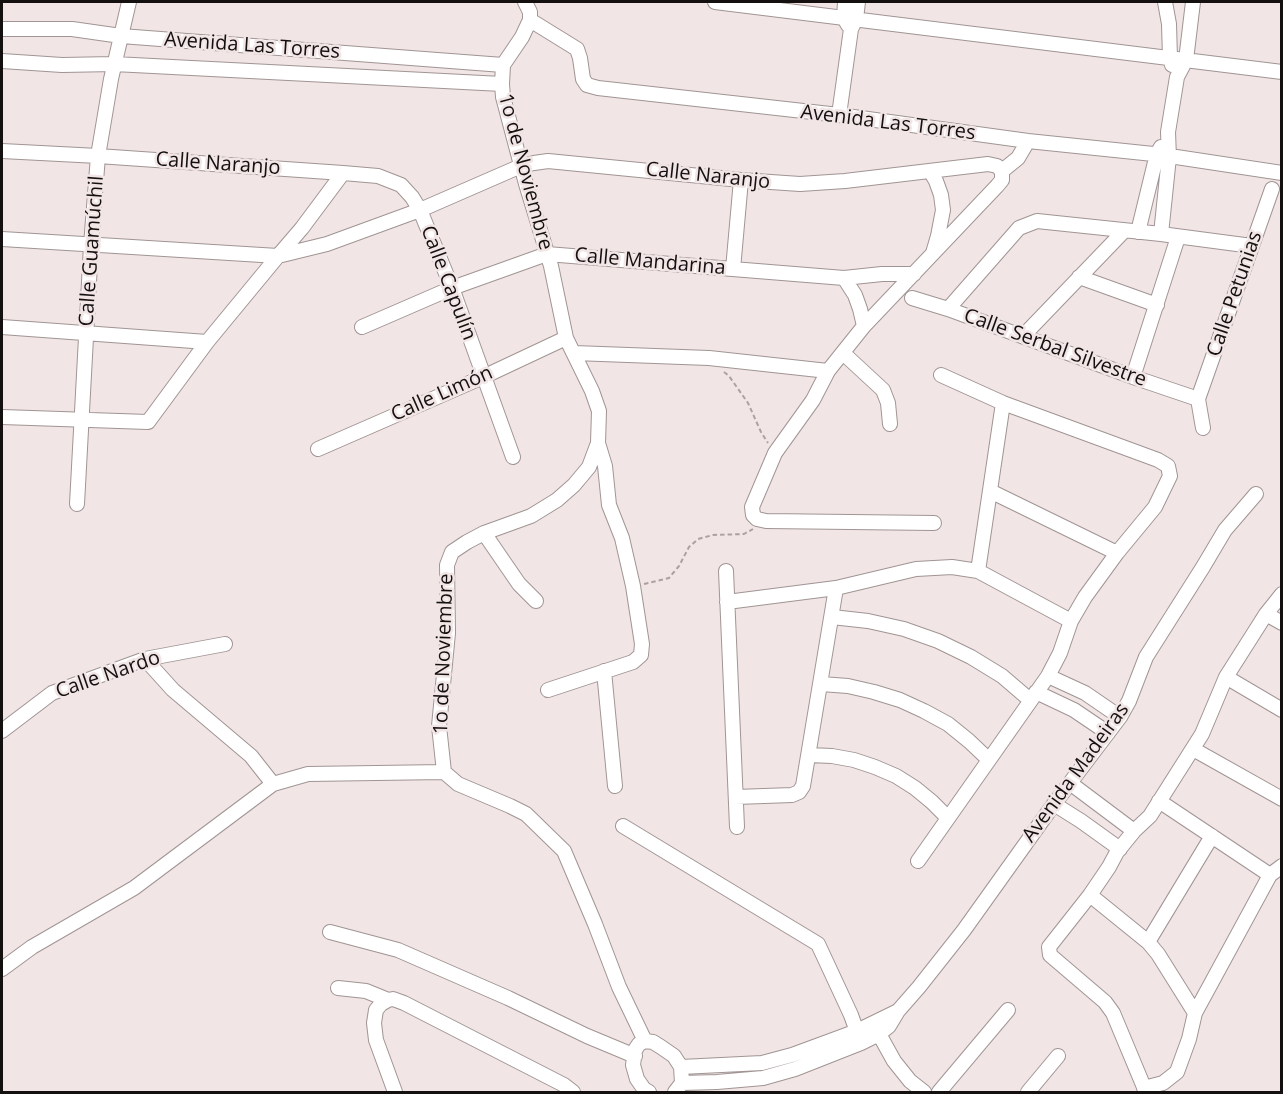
<!DOCTYPE html>
<html>
<head>
<meta charset="utf-8">
<style>
	body { margin:0 }
	#map { position:relative; width:1283px; height:1094px; overflow:hidden; background:#f2e5e5; font-family:"Open Sans",sans-serif }
	canvas { display:block }
	.frame { position:absolute; inset:0; border:3px solid #141010; pointer-events:none }
</style>
</head>
<body>
<div id="map">
<canvas width="1283" height="1094"></canvas>
<div class="frame"></div>
</div>
<script>
const context = document.querySelector('canvas').getContext('2d');
context.lineJoin = 'round';
function toPath(rows) {
  const path = new Path2D();
  for (const r of rows) {
    path.moveTo(r[0], r[1]);
    for (let i = 2; i < r.length; i += 2) path.lineTo(r[i], r[i + 1]);
  }
  return path;
}
function stroke(path, color, width, dash) {
  context.strokeStyle = color;
  context.lineWidth = width;
  context.lineCap = dash ? 'butt' : 'round';
  context.setLineDash(dash || []);
  context.stroke(path);
}
function drawText(font, color, halo, rows, align = 'center') {
  context.font = font + ' "Open Sans",sans-serif';
  context.lineWidth = 5;
  context.setLineDash([]);
  context.textBaseline = 'middle';
  context.strokeStyle = halo;
  context.fillStyle = color;
  for (const [text, x, y, turn = 0] of rows) {
    context.save();
    context.translate(x, y);
    context.rotate((+turn || 0) * Math.PI / 180);
    context.textAlign = isNaN(turn) ? turn : align;
    if (halo) context.strokeText(text, 0, 0);
    context.fillText(text, 0, 0);
    context.restore();
  }
}
const minor = toPath([
	[525,2,530,12,530,20,522,37,503,65,502,84,503,97,526,184,551,266,566,338,592,391,599,411,598,443,589,467,574,485,557,500,531,516,484,533,467,542,452,552,447,565,448,633,439,726,444,772,458,784,510,806,526,814,564,851,595,924,619,987,645,1041],
	[715,2,1282,72],
	[845,2,844,18,848,25],
	[1165,2,1169,24,1170,58,1172,65],
	[530,20,577,49,580,58,583,79,587,85,598,88,839,115,1028,141,1163,155,1282,173],
	[2,29,72,29,121,36,503,65],
	[2,61,62,65,114,64,502,84],
	[839,115,851,29,856,19,858,2],
	[2,151,98,156,343,173,378,176,401,185,412,197,420,210,452,288,513,457],
	[930,171,936,181,941,195,943,210,938,236,933,253],
	[1138,232,1157,154,1161,147],
	[1161,234,1169,157,1168,132,1177,77,1186,60,1193,2],
	[2,239,278,256,302,228,343,173],
	[733,269,741,180],
	[1079,277,1157,305],
	[844,278,855,295,860,309,864,326],
	[912,298,948,309,1133,377,1198,399],
	[948,309,1019,228,1037,221,1161,234,1252,246],
	[2,327,207,342],
	[362,327,452,288,547,254,844,278,882,274,914,274],
	[1023,336,1124,231],
	[574,353,709,358,828,371],
	[843,353,883,390,888,403,890,424],
	[1133,377,1178,237],
	[2,417,148,422,207,342,278,256,327,244,420,210,521,166,534,163,548,161,741,180,800,184,845,181,988,164,997,166,1002,171],
	[1203,428,1198,399,1272,189],
	[318,449,483,377,566,338],
	[990,491,1117,553],
	[77,504,91,245,98,156,111,79,129,2],
	[934,523,766,521,757,519,753,515,752,507,775,453,813,400,828,371,864,326,997,186,1002,180,1002,171,1018,158,1028,141],
	[484,533,519,584,536,601],
	[726,571,737,827],
	[978,571,1003,403],
	[727,602,836,588,916,569,952,567,978,571,1071,621],
	[1266,614,1282,623],
	[832,617,868,621,904,629,938,641,971,657,1002,676,1030,700],
	[145,659,173,690,251,756,273,784],
	[604,671,615,786],
	[1048,676,1085,693,1120,717],
	[1226,677,1282,710],
	[821,684,848,686,874,692,900,700,924,711,948,724,969,741,988,759],
	[548,690,633,662,641,655,642,644,633,586,622,538,609,505,605,466,598,443],
	[1036,692,1074,710,1108,733],
	[2,731,52,693,145,659,225,644],
	[1193,749,1282,799],
	[809,755,832,756,854,760,875,767,896,776,915,788,932,802,948,818],
	[1070,783,1134,831],
	[736,797,792,795,799,792,803,786,836,588],
	[1159,801,1270,875],
	[1054,804,1081,821,1120,849],
	[623,826,818,944,851,1015,861,1043],
	[918,861,1048,676,1060,653,1071,621,1085,597,1117,553,1155,507,1170,476,1168,466,1158,460,1003,403,941,375],
	[1090,895,1148,942,1158,954,1195,1013],
	[330,932,398,950,508,998,587,1036,635,1056],
	[1148,942,1212,836],
	[2,969,32,947,134,888,273,784,308,774,444,772],
	[338,988,366,991,388,1000],
	[875,1025,879,1034,894,1061,910,1081,924,1092],
	[681,1067,762,1063,792,1055,857,1031,898,1011],
	[682,1083,717,1082,763,1078,795,1069,861,1043,879,1034,889,1026,898,1011,919,987,964,930,1054,804,1120,717,1129,701,1146,657,1203,567,1225,530,1256,494],
	[1144,1088,1163,1083,1177,1072,1189,1039,1195,1013,1270,875,1282,866],
	[395,1092,376,1040,374,1023,376,1010,381,1004,388,1000,393,999,404,1003,564,1085,573,1092],
	[649,1092,644,1089,637,1079,633,1065,635,1050,639,1044,645,1041,653,1042,661,1047,674,1056,681,1067,682,1083,675,1092],
	[939,1092,1008,1010],
	[1028,1092,1058,1056],
	[1146,1092,1113,1013,1105,1002,1050,955,1049,947,1090,895,1109,867,1117,852,1134,831,1150,816,1202,734,1226,677,1266,614,1282,594]
]);
stroke(minor, '#a09594', 16);
stroke(toPath([
	[724,372,729,376,748,403,761,432,768,443],
	[644,584,669,578,679,566,689,547,698,539,713,535,744,534,753,529]
]), '#aca1a1', 2, [4.5, 3]);
stroke(minor, '#fff', 14);
drawText('20px', '#141010', '#f2e5e5', [
	["Avenida Las Torres",252,46,4],
	["Avenida Las Torres",888,123,7],
	["Calle Naranjo",218,164,4],
	["1o de Noviembre",525,172,75],
	["Calle Naranjo",708,176,6],
	["Calle Guamúchil",92,251,-86],
	["Calle Mandarina",650,262,5],
	["Calle Capulín",448,283,69],
	["Calle Petunias",1235,294,-71],
	["Calle Serbal Silvestre",1055,348,20],
	["Calle Limón",442,394,-24],
	["1o de Noviembre",444,654,-88],
	["Calle Nardo",108,675,-19],
	["Avenida Madeiras",1076,773,-54]
]);
</script>
</body>
</html>
